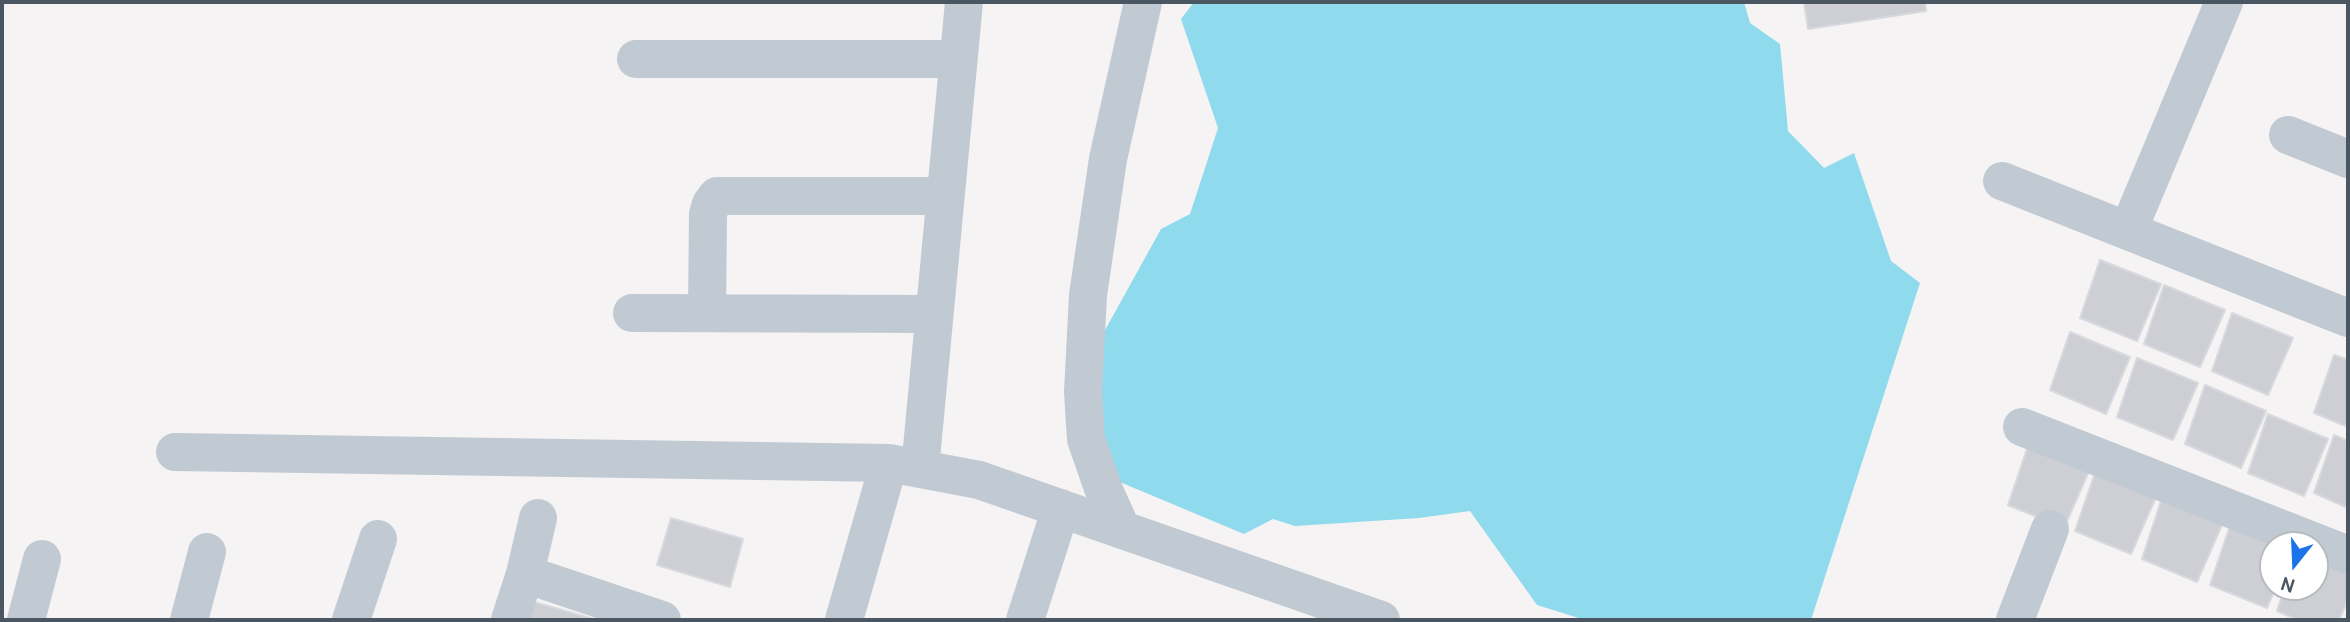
<!DOCTYPE html>
<html>
<head>
<meta charset="utf-8">
<style>
	body { margin:0 }
	#map { position:relative; width:2350px; height:622px; overflow:hidden; background:#f5f3f3; font-family:Cabin,sans-serif }
	canvas { display:block }
	.frame { position:absolute; inset:0; border:4px solid #4a5661; pointer-events:none }
	.north { position:absolute; left:2259px; top:531px; width:70px; height:70px; box-sizing:border-box; background:#fff; border:2px solid #b7bbc0; border-radius:50%; rotate:198deg; font-size:19px; font-weight:700; line-height:28px; text-align:center; color:#4a5661 }
	.north::after { content:''; display:block; margin:auto; width:24px; height:32px; background:#1a73e8; clip-path:polygon(50% 0,100% 100%,50% 72%,0 100%) }
</style>
</head>
<body>
<div id="map">
<canvas width="2350" height="622"></canvas>
<div class="frame"></div>
<div class="north">N</div>
</div>
<script>
const context = document.querySelector('canvas').getContext('2d');
context.lineJoin = 'round';
function fill(path, color) {
  context.fillStyle = color;
  context.fill(path, 'evenodd');
}
function toPath(rows) {
  const path = new Path2D();
  for (const r of rows) {
    path.moveTo(r[0], r[1]);
    for (let i = 2; i < r.length; i += 2) path.lineTo(r[i], r[i + 1]);
  }
  return path;
}
function stroke(path, color, width, dash) {
  context.strokeStyle = color;
  context.lineWidth = width;
  context.lineCap = dash ? 'butt' : 'round';
  context.setLineDash(dash || []);
  context.stroke(path);
}
fill(toPath([
	[1194,2,1744,2,1750,23,1780,44,1788,131,1824,168,1854,153,1891,261,1920,283,1811,620,1585,620,1537,605,1470,511,1419,518,1295,526,1273,519,1244,534,1115,480,1093,436,1104,332,1161,229,1190,214,1218,128,1181,19]
]), '#90daee');
const building = toPath([
	[1804,2,1925,2,1926,11,1808,29,1804,2],
	[2100,260,2161,284,2137,341,2080,318,2100,260],
	[2164,285,2225,310,2200,367,2144,344,2164,285],
	[2232,313,2293,338,2268,395,2212,371,2232,313],
	[2070,332,2130,357,2106,414,2050,390,2070,332],
	[2334,355,2348,360,2348,427,2314,413,2334,355],
	[2137,358,2198,383,2173,440,2117,417,2137,358],
	[2205,385,2266,411,2241,468,2185,444,2205,385],
	[2268,414,2328,439,2304,496,2248,473,2268,414],
	[2334,435,2348,441,2348,508,2314,493,2334,435],
	[2028,446,2089,471,2064,528,2008,505,2028,446],
	[2095,473,2156,497,2131,554,2075,531,2095,473],
	[2161,501,2222,525,2197,582,2142,559,2161,501],
	[671,518,743,539,730,587,657,565,671,518],
	[2230,526,2273,545,2273,587,2276,587,2267,608,2210,585,2230,526],
	[2315,561,2348,574,2348,599,2339,620,2298,620,2277,611,2285,587,2315,587,2315,561],
	[527,600,597,620,521,620,527,600]
]);
fill(building, '#cdcfd5');
stroke(building, '#d7d9de', 2);
stroke(toPath([
	[2224,2,2128,231,2348,318],
	[636,59,958,59],
	[2288,135,2348,159],
	[2002,181,2128,231],
	[632,313,934,314],
	[707,313,708,214,711,204,717,196,945,196],
	[2022,427,2348,555],
	[175,452,889,463],
	[920,469,964,2],
	[1122,530,1103,488,1086,439,1083,392,1088,295,1108,159,1143,2],
	[525,574,662,620],
	[26,620,42,559],
	[189,620,207,552],
	[351,620,378,539],
	[510,620,525,574,538,518],
	[844,620,889,463,979,480,1381,620],
	[1025,620,1061,508],
	[2015,620,2050,529]
]), '#c1cad2', 38);
</script>
</body>
</html>
